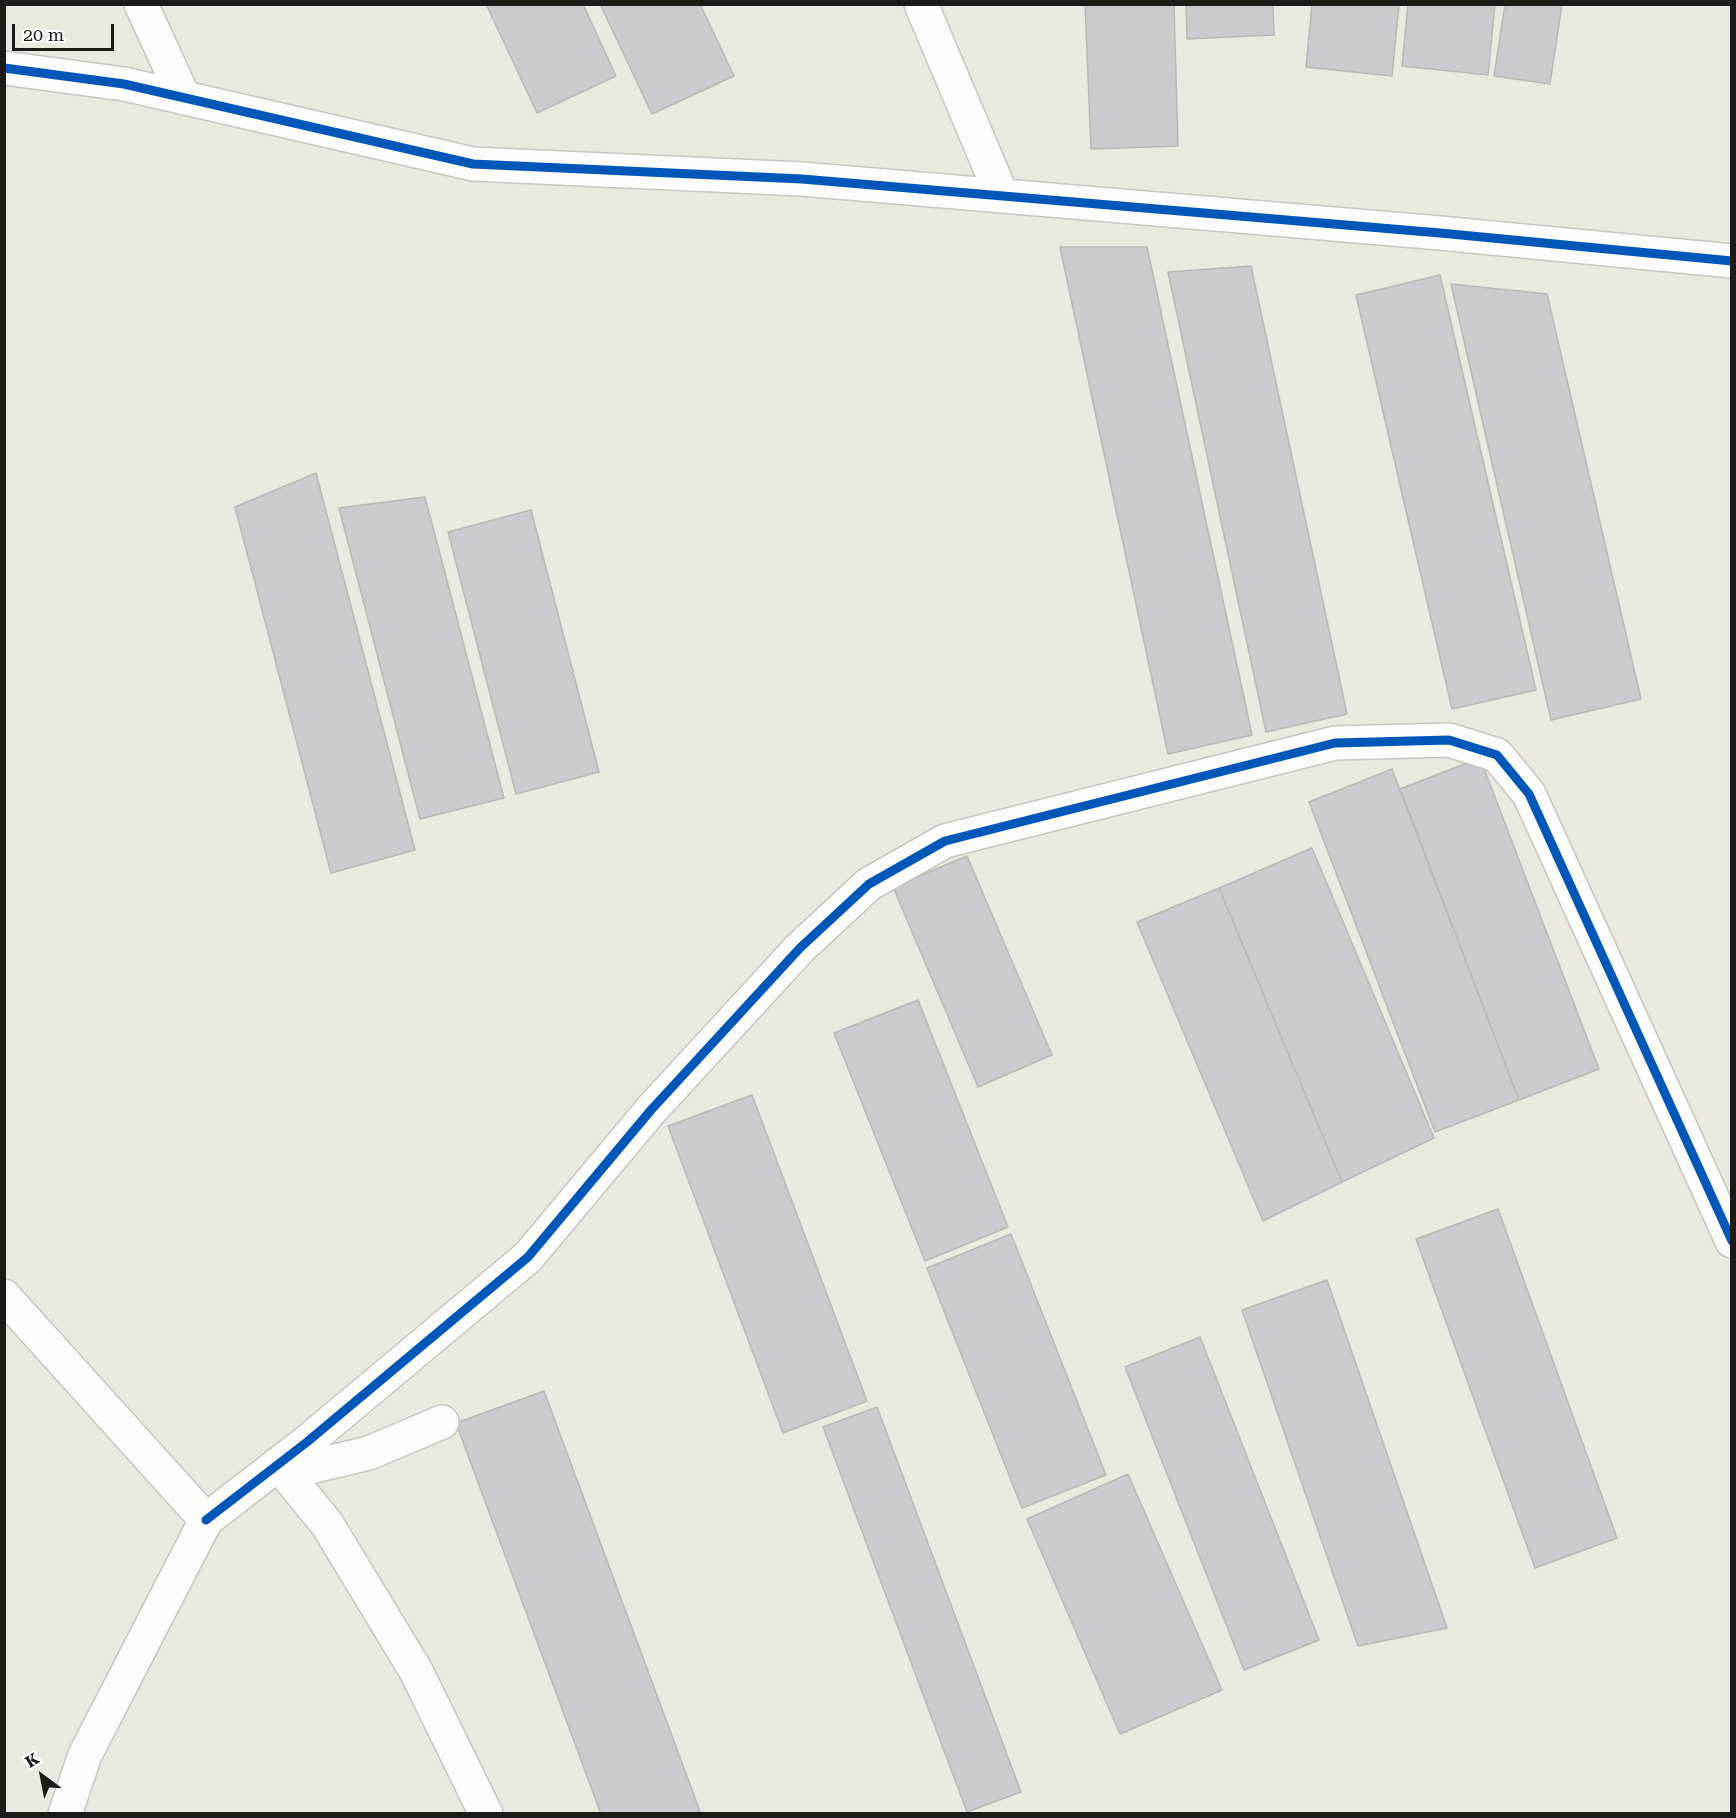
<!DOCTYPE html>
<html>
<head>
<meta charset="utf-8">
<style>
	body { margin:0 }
	#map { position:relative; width:1736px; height:1818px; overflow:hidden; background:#eae8e0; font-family:"Roboto Serif",serif }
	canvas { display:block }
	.frame { position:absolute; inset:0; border:6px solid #1c1b17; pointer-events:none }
	.north { position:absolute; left:12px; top:1746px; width:60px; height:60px; -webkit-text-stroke:4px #fff; paint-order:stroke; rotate:328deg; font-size:16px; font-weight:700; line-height:24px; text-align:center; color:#1c1b17 }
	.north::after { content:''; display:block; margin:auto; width:21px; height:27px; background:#1c1b17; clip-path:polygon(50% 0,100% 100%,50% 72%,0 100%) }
	.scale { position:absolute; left:12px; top:24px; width:102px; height:27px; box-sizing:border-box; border:3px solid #1c1b17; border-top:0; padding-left:8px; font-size:18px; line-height:21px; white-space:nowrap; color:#1c1b17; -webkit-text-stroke:4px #fff; paint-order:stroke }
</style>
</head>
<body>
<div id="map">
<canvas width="1736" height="1818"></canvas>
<div class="frame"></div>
<div class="north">K</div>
<div class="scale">20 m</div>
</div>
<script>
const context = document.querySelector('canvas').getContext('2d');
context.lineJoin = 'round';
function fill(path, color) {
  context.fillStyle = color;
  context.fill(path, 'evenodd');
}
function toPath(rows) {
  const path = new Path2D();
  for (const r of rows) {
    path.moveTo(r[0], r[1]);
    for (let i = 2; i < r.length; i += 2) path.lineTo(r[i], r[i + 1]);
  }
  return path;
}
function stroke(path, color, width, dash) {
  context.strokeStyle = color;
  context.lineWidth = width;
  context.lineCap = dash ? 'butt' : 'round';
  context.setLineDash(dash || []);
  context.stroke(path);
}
const building = toPath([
	[486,4,583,4,616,76,537,113,486,4],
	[600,4,700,4,734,76,652,114,600,4],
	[1085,4,1174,4,1178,146,1091,149,1085,4],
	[1186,4,1273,4,1274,35,1187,39,1186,4],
	[1312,4,1399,4,1392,76,1306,67,1312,4],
	[1408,4,1495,4,1488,75,1402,66,1408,4],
	[1505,4,1562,4,1550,84,1494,76,1505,4],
	[1060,247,1147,247,1252,735,1168,754,1060,247],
	[1251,266,1347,714,1266,732,1168,272,1251,266],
	[1440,275,1536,690,1452,709,1356,295,1440,275],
	[1451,284,1547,294,1641,699,1551,720,1451,284],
	[316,473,415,850,331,873,235,507,316,473],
	[425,497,504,798,420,819,339,508,425,497],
	[531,510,599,772,516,794,448,532,531,510],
	[1480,758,1599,1069,1519,1100,1400,789,1480,758],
	[1392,769,1519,1100,1435,1132,1309,802,1392,769],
	[1312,848,1434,1138,1342,1182,1219,888,1312,848],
	[967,856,1052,1055,978,1087,893,887,967,856],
	[1219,888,1342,1182,1263,1221,1137,922,1219,888],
	[918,1000,1008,1227,925,1261,834,1033,918,1000],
	[752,1095,867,1401,783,1433,668,1126,752,1095],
	[1498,1209,1617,1538,1535,1568,1416,1239,1498,1209],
	[1011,1234,1106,1475,1022,1508,927,1268,1011,1234],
	[1327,1280,1447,1628,1358,1646,1242,1310,1327,1280],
	[1200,1337,1319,1640,1244,1670,1125,1367,1200,1337],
	[544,1391,701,1814,601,1814,456,1423,544,1391],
	[877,1407,1021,1792,967,1812,823,1427,877,1407],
	[1128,1474,1222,1690,1120,1734,1027,1519,1128,1474]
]);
fill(building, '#cbcacf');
stroke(building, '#b8b8b6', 1.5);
const street = toPath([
	[141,4,184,98],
	[921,4,1002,196],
	[4,68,124,84,473,164,802,179,1440,233,1732,261],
	[4,1296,206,1520,85,1755,65,1814],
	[442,1422,369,1453,310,1467,278,1464,327,1524,416,1671,486,1814],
	[206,1520,307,1442,528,1257,651,1110,800,948,869,884,945,841,1335,743,1449,740,1497,755,1529,794,1732,1241]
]);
stroke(street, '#c8c6c1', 36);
stroke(street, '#fcfcfa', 33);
stroke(toPath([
	[4,68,124,84,473,164,802,179,1440,233,1732,261],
	[206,1520,307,1442,528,1257,651,1110,800,948,869,884,945,841,1335,743,1449,740,1497,755,1529,794,1732,1241]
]), '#0057b8', 9);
</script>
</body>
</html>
